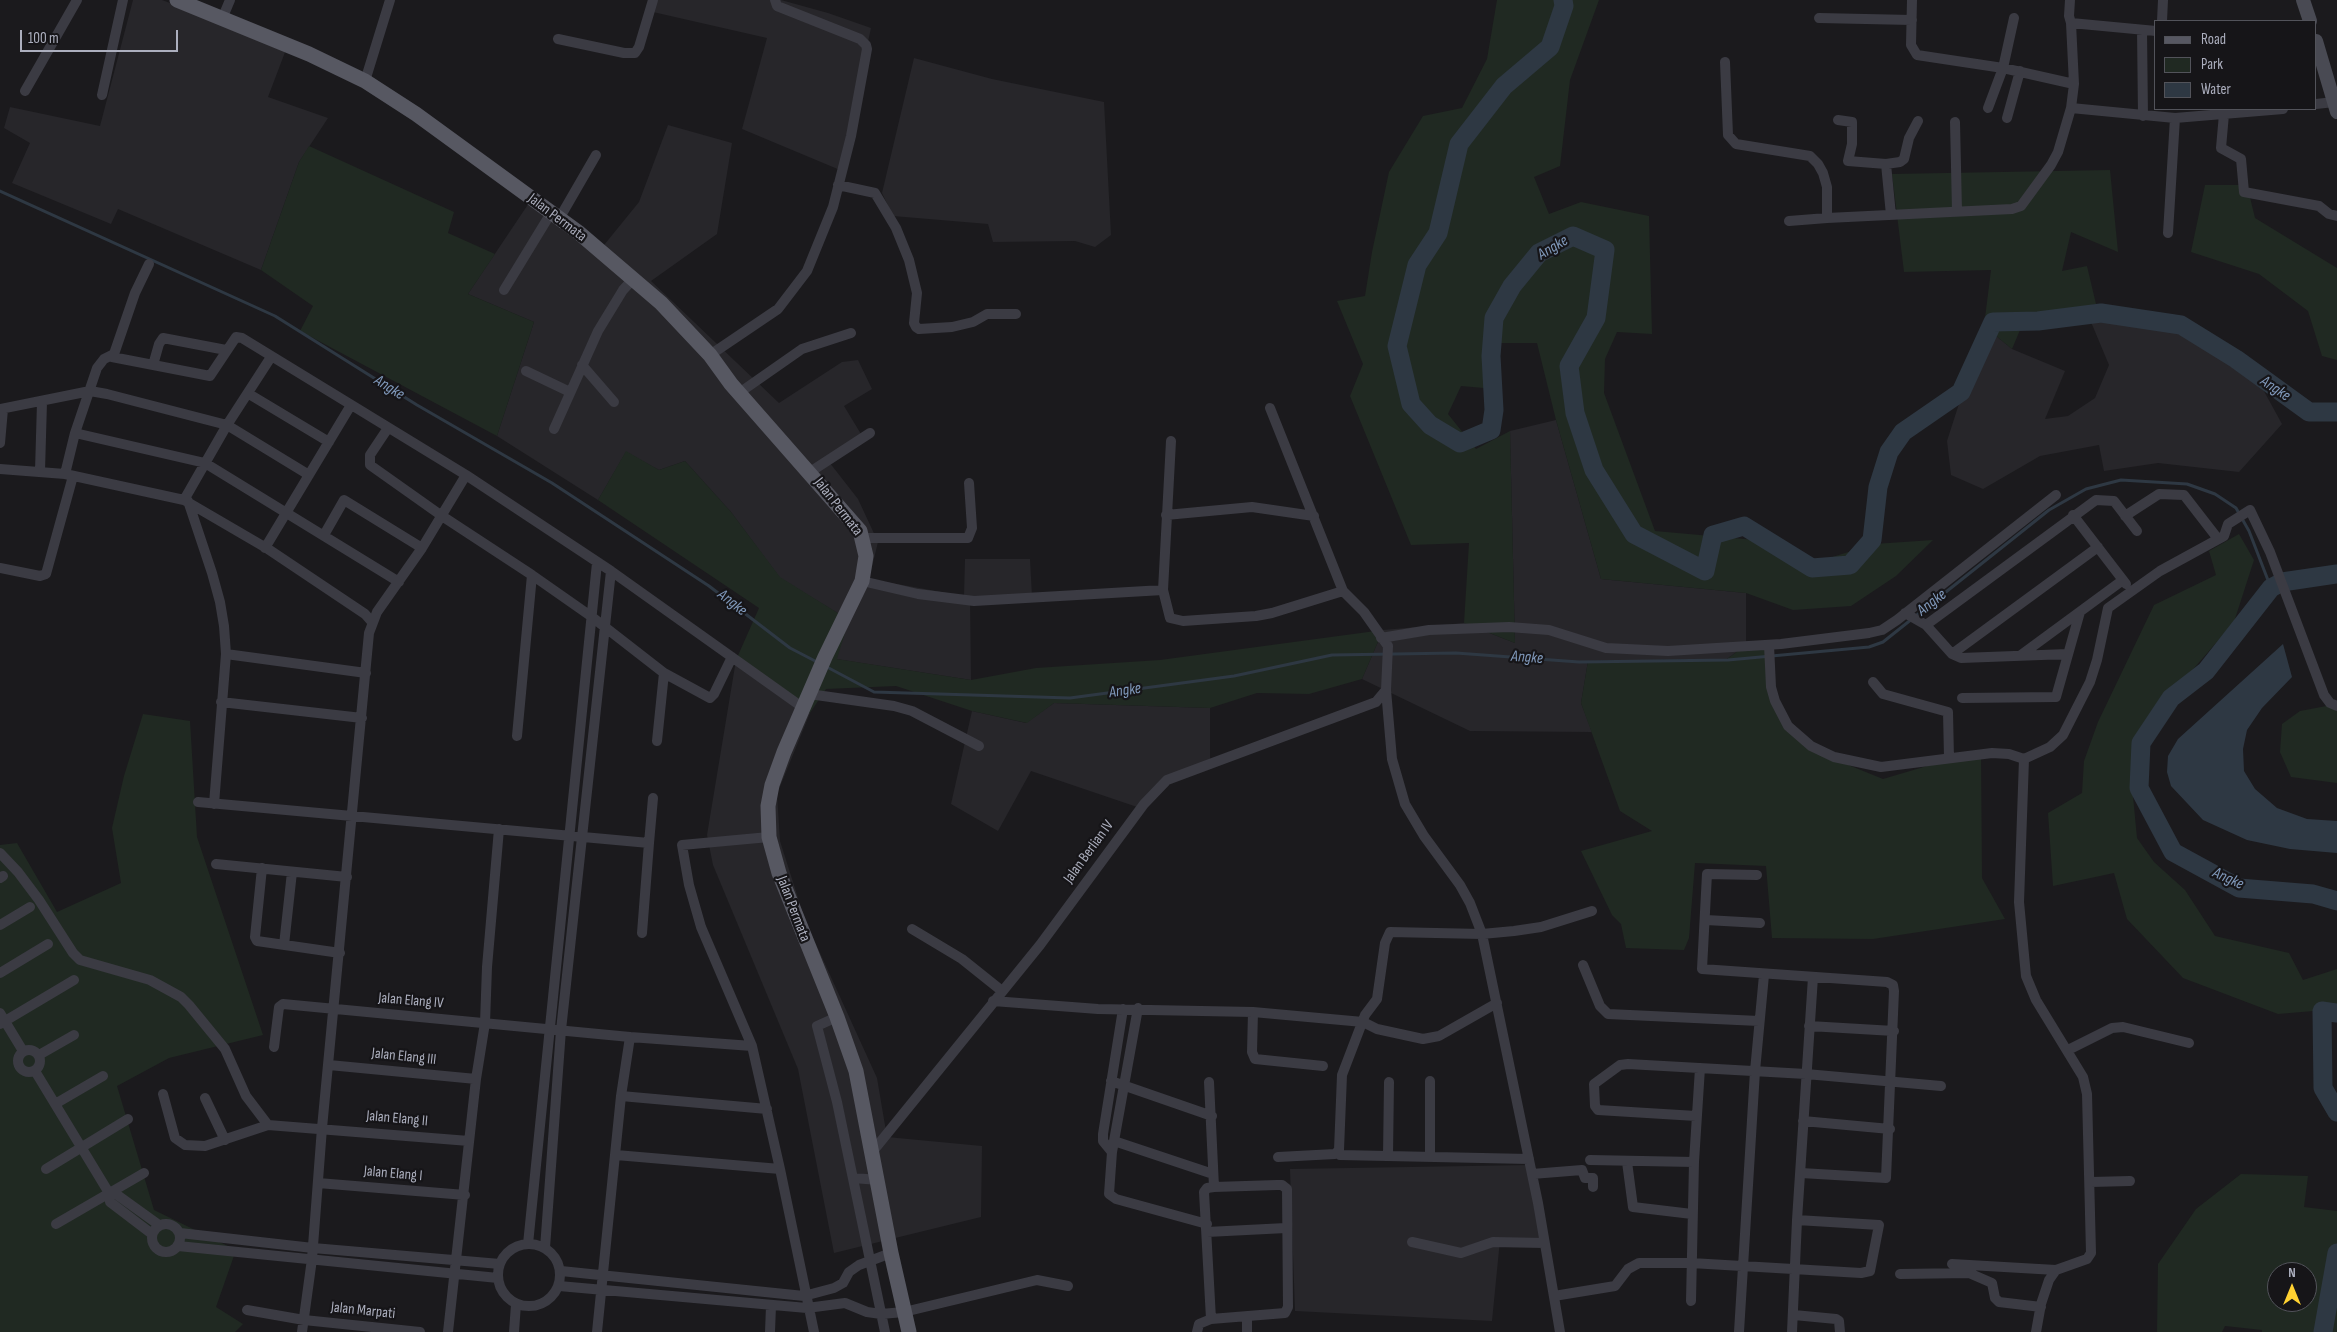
<!DOCTYPE html>
<html>
<head>
<meta charset="utf-8">
<style>
	body { margin:0 }
	#map { position:relative; width:2337px; height:1332px; overflow:hidden; background:#1b1a1d; font-family:"Sofia Sans Condensed",sans-serif }
	canvas { display:block }
	.legend { position:absolute; left:2154px; top:20px; width:162px; height:90px; box-sizing:border-box; background:#161518; border:1px solid #52535a; margin:0; padding:6px 9px; list-style:none; font-size:15px; color:#acafbe }
	.legend li { display:flex; align-items:center; gap:10px; height:25px }
	.legend b { width:25px; border:1px solid #52535a }
	.north { position:absolute; left:2267px; top:1262px; width:50px; height:50px; box-sizing:border-box; background:#161518; border:1px solid #52535a; border-radius:50%; rotate:0deg; font-size:14px; font-weight:700; line-height:20px; text-align:center; color:#acafbe }
	.north::after { content:''; display:block; margin:auto; width:18px; height:22px; background:#ffd131; clip-path:polygon(50% 0,100% 100%,50% 72%,0 100%) }
	.scale { position:absolute; left:20px; top:30px; width:158px; height:22px; box-sizing:border-box; border:2px solid #acafbe; border-top:0; padding-left:6px; font-size:15px; line-height:18px; white-space:nowrap; color:#acafbe; -webkit-text-stroke:4px #161518; paint-order:stroke }
</style>
</head>
<body>
<div id="map">
<canvas width="2337" height="1332"></canvas>
<ul class="legend">
<li><b style="height:6px;background:#575862"></b>Road</li>
<li><b style="height:14px;background:#202922"></b>Park</li>
<li><b style="height:14px;background:#2e3843"></b>Water</li>
</ul>
<div class="north">N</div>
<div class="scale">100 m</div>
</div>
<script>
const context = document.querySelector('canvas').getContext('2d');
context.lineJoin = 'round';
function fill(path, color) {
  context.fillStyle = color;
  context.fill(path, 'evenodd');
}
function toPath(rows) {
  const path = new Path2D();
  for (const r of rows) {
    if (r.length === 3) {
      path.moveTo(r[0] + r[2], r[1]);
      path.arc(r[0], r[1], r[2], 0, 2 * Math.PI);
      continue;
    }
    path.moveTo(r[0], r[1]);
    for (let i = 2; i < r.length; i += 2) path.lineTo(r[i], r[i + 1]);
  }
  return path;
}
function stroke(path, color, width, dash) {
  context.strokeStyle = color;
  context.lineWidth = width;
  context.lineCap = dash ? 'butt' : 'round';
  context.setLineDash(dash || []);
  context.stroke(path);
}
function drawText(font, color, halo, rows, align = 'center') {
  context.font = font + ' "Sofia Sans Condensed",sans-serif';
  context.lineWidth = 4.5;
  context.setLineDash([]);
  context.textBaseline = 'middle';
  context.strokeStyle = halo;
  context.fillStyle = color;
  for (const [text, x, y, turn = 0] of rows) {
    context.save();
    context.translate(x, y);
    context.rotate((+turn || 0) * Math.PI / 180);
    context.textAlign = isNaN(turn) ? turn : align;
    if (halo) context.strokeText(text, 0, 0);
    context.fillText(text, 0, 0);
    context.restore();
  }
}
fill(toPath([
	[133,0,162,0,287,47,268,97,328,118,299,162,261,270,118,209,111,224,12,183,30,143,4,128,10,107,100,126],
	[656,0,781,0,828,13,871,28,840,170,742,129,767,38,653,12],
	[914,58,992,79,1104,102,1111,235,1095,247,1075,241,993,242,988,224,893,216,882,193],
	[668,125,732,143,717,234,651,281,779,403,842,362,858,360,872,389,844,406,861,434,826,458,858,499,878,542,869,579,964,596,965,559,1030,559,1032,596,970,597,971,680,836,659,849,620,780,578,731,512,685,461,659,470,626,452,598,500,497,436,534,322,468,294,533,197,600,250,639,202],
	[2170,321,2217,338,2254,373,2282,424,2239,472,2158,463,2104,471,2099,445,2040,456,1983,489,1951,475,1947,441,1984,326,2012,349,2065,371,2045,419,2068,416,2095,398,2109,365,2091,322],
	[1556,420,1601,579,1746,593,1746,645,1727,659,1588,661,1581,703,1592,732,1470,731,1362,679,1383,630,1464,623,1515,643,1510,431],
	[736,660,810,713,777,794,780,841,805,920,877,1078,887,1137,982,1146,981,1217,834,1253,798,1069,713,865,707,835],
	[1054,703,1210,708,1210,762,1166,784,1143,809,1031,771,998,831,951,804,972,711,1026,723],
	[1530,1165,1541,1238,1500,1240,1492,1321,1295,1311,1290,1169]
]), '#27262a');
fill(toPath([
	[1497,0,1599,0,1570,80,1560,166,1534,177,1549,214,1581,202,1649,216,1652,334,1617,332,1605,359,1604,393,1655,531,1789,543,1810,564,1874,544,1933,540,1896,576,1851,606,1793,610,1746,593,1601,579,1556,420,1537,343,1497,343,1495,389,1461,386,1448,414,1476,449,1510,431,1515,643,1464,623,1469,543,1411,545,1350,396,1363,364,1337,301,1365,296,1372,252,1389,172,1423,116,1462,108,1487,59],
	[309,146,454,212,448,233,495,254,468,294,534,322,497,436,300,331,313,306,261,270,299,162],
	[2110,170,2118,252,2071,232,2062,271,2087,266,2096,304,2023,323,2012,349,1984,326,1991,270,1904,272,1892,174],
	[2205,185,2247,185,2255,218,2337,268,2337,360,2322,356,2308,311,2259,274,2191,252],
	[626,451,659,470,685,461,731,512,780,577,849,620,837,659,971,680,1036,668,1160,660,1383,630,1362,679,1309,694,1257,693,1210,708,1054,703,1027,723,972,711,896,686,826,689,810,713,736,660,759,608,598,500],
	[2239,534,2254,560,2234,622,2151,718,2131,775,2137,838,2154,862,2185,890,2215,936,2289,953,2303,980,2337,969,2337,1009,2278,1014,2183,978,2127,919,2114,873,2053,886,2048,813,2082,793,2084,761,2098,722,2154,605,2216,575,2209,551],
	[1767,643,1783,726,1809,749,1883,779,1981,750,1982,878,2005,919,1873,939,1772,938,1766,866,1695,863,1689,938,1684,950,1626,948,1621,924,1612,915,1581,851,1652,831,1620,811,1581,703,1588,661,1727,659,1746,645],
	[2337,704,2337,783,2291,777,2280,752,2282,724,2300,711],
	[143,714,190,721,197,837,263,1035,169,1058,117,1086,154,1210,236,1250,216,1307,243,1324,235,1332,0,1332,0,845,17,843,57,912,121,883,112,828,124,776],
	[2241,1174,2308,1176,2304,1207,2337,1211,2337,1332,2262,1332,2262,1330,2225,1326,2222,1332,2157,1332,2158,1264,2196,1209],
	[2277,1272,2307,1272,2307,1302,2277,1302]
]), '#202922');
fill(toPath([
	[2283,644,2292,677,2262,708,2247,730,2243,749,2244,771,2255,789,2277,808,2307,819,2337,821,2337,853,2290,849,2247,840,2203,820,2171,786,2167,772,2168,756,2178,739]
]), '#2e3843');
stroke(toPath([
	[0,191,275,316,417,405,552,483,709,586,790,648,817,662],
	[825,666,874,692,1070,698,1234,676,1332,655,1456,653,1579,662,1728,660,1869,647,1883,642,2049,510,2086,489,2121,480,2187,484,2215,494,2236,508,2249,531,2271,588]
]), '#2e3843', 3);
stroke(toPath([
	[1563,0,1564,6,1550,47,1504,86,1459,144,1438,233,1417,265,1397,346,1411,404,1430,425,1460,443,1491,430,1494,410,1491,356,1494,318,1512,286,1539,253,1573,236,1605,250,1596,318,1569,366,1575,413,1594,470,1634,534,1705,571,1713,535,1744,526,1812,568,1850,565,1872,540,1878,487,1889,452,1903,432,1961,392,1993,322,2038,321,2101,313,2181,325,2236,359,2309,412,2337,412],
	[2337,574,2282,582,2271,588,2206,671,2171,698,2141,743,2139,788,2173,852,2239,888,2313,894,2337,901],
	[2337,1013,2322,1011,2323,1088,2337,1112],
	[2323,1332,2337,1253]
]), '#2e3843', 19);
stroke(toPath([
	[1912,0,1911,45,1917,55,2003,68,2074,84],
	[2070,0,2069,16,2071,23],
	[1819,18,1912,20],
	[222,19,230,0],
	[2162,21,2163,0],
	[2142,30,2143,116],
	[558,39,624,53,635,53,639,47,653,0],
	[1725,62,1728,135,1736,144,1810,156,1818,164,1823,173,1827,187,1827,218],
	[365,81,390,0],
	[25,91,77,0],
	[102,95,123,0],
	[2316,104,2334,102],
	[1988,108,2003,68,2014,18],
	[2071,108,2175,118,2283,109],
	[2224,114,2221,148,2241,159,2244,192,2319,206,2329,214,2337,216],
	[2007,118,2020,71],
	[1838,120,1852,122,1852,144,1848,161,1886,164,1891,215],
	[1955,122,1957,211],
	[1886,164,1900,162,1904,159,1909,138,1918,121],
	[838,185,875,193,896,228,909,260,917,293,914,323,916,327,919,329,952,327,973,322,987,314,1016,314],
	[559,219,596,155],
	[1789,221,1827,218,2012,209,2021,206,2051,165,2058,152,2071,108,2074,84,2071,23,2156,31],
	[2168,233,2175,118],
	[504,290,551,213],
	[710,355,778,309,807,271,833,207,851,136,867,49,866,45,860,39,777,6,775,0],
	[112,357,210,376,236,337,242,338,466,475,611,571,802,707],
	[153,365,159,344,163,338,226,350],
	[582,365,614,402],
	[526,371,570,392],
	[739,393,802,349,851,333],
	[249,394,329,442],
	[0,409,90,391,107,394,227,425,309,475],
	[388,428,370,455,370,465,442,516,532,575,592,617,664,673,710,698,714,694,732,657],
	[554,429,598,331,623,290,634,278],
	[75,433,205,463,399,582],
	[1171,441,1163,590,1170,618,1183,621,1256,616,1272,613,1343,591],
	[0,443,3,409],
	[0,469,65,474,184,500,268,549,365,614,372,622],
	[40,471,42,402],
	[810,472,870,433],
	[65,474,75,433,97,368,104,359,114,354,135,293,149,264],
	[184,500,227,425,271,357],
	[188,501,212,573,220,602,224,626,226,654,214,804],
	[1166,515,1252,507,1314,516],
	[2073,515,2126,584],
	[2125,516,2159,494,2184,495,2215,535],
	[324,535,344,500,422,548],
	[863,538,968,538,972,528,969,483],
	[265,548,351,405],
	[0,568,40,576,46,574,73,476],
	[862,581,918,594,974,601,1163,590],
	[1905,613,1926,625,1952,654,1961,658,2068,654],
	[1926,625,2096,500,2114,501,2137,531],
	[1381,638,1429,630,1509,627,1549,630,1606,648,1668,651,1781,644,1869,633,1882,630,1897,620,2056,495],
	[1769,645,1771,687,1775,701,1788,726,1811,746,1834,757,1881,767,1992,753,2009,754,2024,759],
	[226,654,366,673],
	[1952,654,2098,547],
	[2021,655,2123,580],
	[1873,682,1883,694,1948,712,1949,758],
	[1386,690,1392,759,1405,804,1424,836,1460,885,1470,903,1482,934,1538,1203,1560,1332],
	[809,694,894,706,912,711,979,746],
	[1962,698,2056,697,2080,612],
	[221,702,362,718],
	[517,736,532,575],
	[657,741,664,673],
	[198,802,649,843,642,933],
	[769,837,682,845,689,885,701,927,752,1046,780,1169,814,1332],
	[649,843,653,798],
	[0,853,18,872,39,900,73,953,80,960,150,980,181,997,189,1005,225,1049,246,1096,268,1125],
	[216,864,347,877],
	[262,868,255,937,257,941,340,953],
	[1757,875,1707,874,1702,969,1887,982,1893,985,1894,991,1886,1178,1801,1173],
	[0,878,3,876],
	[1706,920,1760,923],
	[0,925,30,907],
	[912,929,962,959,1002,991],
	[284,945,292,872],
	[1583,965,1600,1006,1608,1014,1759,1021],
	[0,973,48,944],
	[993,1001,1098,1009,1253,1012,1363,1022,1377,1029,1423,1039,1439,1036,1497,1003],
	[1138,1008,1112,1152,1109,1194,1116,1199,1207,1224],
	[1253,1012,1252,1052,1255,1059,1323,1066],
	[0,1013,23,1051],
	[837,1017,817,1026,837,1102,885,1332],
	[0,1024,74,980],
	[1809,1026,1894,1031],
	[274,1047,279,1007,283,1004,630,1037,752,1046],
	[29,1061,11],
	[2068,1050,2112,1028,2123,1027,2189,1043],
	[39,1055,74,1035],
	[329,1065,476,1079],
	[35,1071,109,1193,110,1202,152,1234],
	[1111,1081,1212,1116],
	[1209,1082,1214,1187,1207,1188,1204,1192,1211,1319,1285,1313,1288,1307,1287,1189,1282,1185,1277,1185,1214,1187],
	[163,1094,175,1138,185,1145,205,1146,268,1125,469,1141],
	[621,1096,767,1109],
	[205,1098,225,1140],
	[55,1104,103,1076],
	[1696,1116,1598,1110,1595,1106,1594,1084,1620,1065,1628,1064,1806,1074,1941,1086],
	[1803,1121,1890,1129],
	[1114,1141,1213,1174],
	[873,1151,1040,945,1144,804,1167,780,1376,702,1386,690,1388,646,1364,612,1343,591,1270,408],
	[1112,1152,1103,1141,1103,1134,1123,1009],
	[616,1155,780,1169],
	[1340,1155,1529,1159],
	[1388,1156,1389,1082],
	[1278,1157,1335,1154,1339,1150,1342,1075,1365,1015,1377,999,1385,943,1390,932,1482,934,1514,931,1541,927,1592,911],
	[1430,1157,1430,1081],
	[1590,1160,1694,1162],
	[1627,1162,1633,1207,1692,1214],
	[46,1169,128,1119],
	[1532,1174,1582,1170,1585,1178,1593,1178,1593,1187],
	[853,1178,879,1180],
	[2091,1182,2130,1181],
	[318,1183,465,1195],
	[109,1193,116,1194,159,1225],
	[166,1238,14],
	[56,1224,144,1173],
	[1207,1232,1286,1228],
	[180,1233,313,1248,500,1264],
	[1412,1242,1461,1253,1493,1242,1544,1243],
	[529,1275,31],
	[528,1244,597,563],
	[178,1246,498,1278],
	[545,1248,561,1030,611,571],
	[1952,1264,2056,1270,2087,1259,2091,1253,2087,1094,2083,1077,2036,1000,2026,976,2019,902,2024,759,2050,747,2063,735,2090,682,2097,660,2108,608,2160,571,2224,536,2228,524,2250,510,2270,552,2324,695,2330,703,2337,706],
	[561,1271,804,1296,834,1288,843,1283,849,1272,859,1265,891,1253],
	[1900,1274,1969,1273,1992,1283,1995,1298,1999,1302,2041,1307],
	[559,1286,807,1308,845,1303,867,1312,881,1314,904,1312,1037,1280,1068,1286],
	[1554,1296,1615,1286,1628,1269,1639,1263,1691,1263,1861,1273,1870,1271,1879,1225,1797,1220],
	[1691,1301,1694,1162,1700,1068],
	[247,1310,304,1320,420,1332],
	[1794,1315,1836,1319,1839,1321,1840,1332],
	[1247,1318,1247,1332],
	[302,1332,312,1259,322,1128,369,633,377,612,422,548,466,475],
	[448,1332,476,1079,485,1023,487,967,499,829],
	[514,1332,516,1304],
	[597,1332,621,1096,630,1037],
	[770,1332,771,1306],
	[1197,1332,1199,1324,1211,1319],
	[1739,1332,1755,1071,1764,975],
	[1792,1332,1797,1220,1813,977],
	[2036,1332,2041,1304,2049,1280,2056,1270]
]), '#3b3b43', 10);
stroke(toPath([
	[2303,0,2310,21],
	[2316,41,2337,112]
]), '#494a53', 14);
stroke(toPath([
	[177,0,309,54,365,81,416,114,578,232,661,303,710,355,731,384,860,531,866,556,862,581,825,657,784,752,772,785,768,806,769,837,779,873,837,1017,856,1071,891,1253,909,1332]
]), '#575862', 15);
drawText('15px', '#acafbe', '#161518', [
	["Jalan Permata",557,218,37],
	["Jalan Permata",838,507,52],
	["Jalan Berlian IV",1089,852,-54],
	["Jalan Permata",793,909,69],
	["Jalan Elang IV",411,1001,5],
	["Jalan Elang III",404,1057,6],
	["Jalan Elang II",397,1119,5],
	["Jalan Elang I",393,1174,5],
	["Jalan Marpati",363,1311,6]
]);
drawText('italic 16px', '#8099bb', '#161518', [
	["Angke",1553,248,-31],
	["Angke",389,388,32],
	["Angke",2275,389,34],
	["Angke",732,603,38],
	["Angke",1932,603,-38],
	["Angke",1527,658,4],
	["Angke",1125,691,-8],
	["Angke",2228,879,24]
]);
</script>
</body>
</html>
